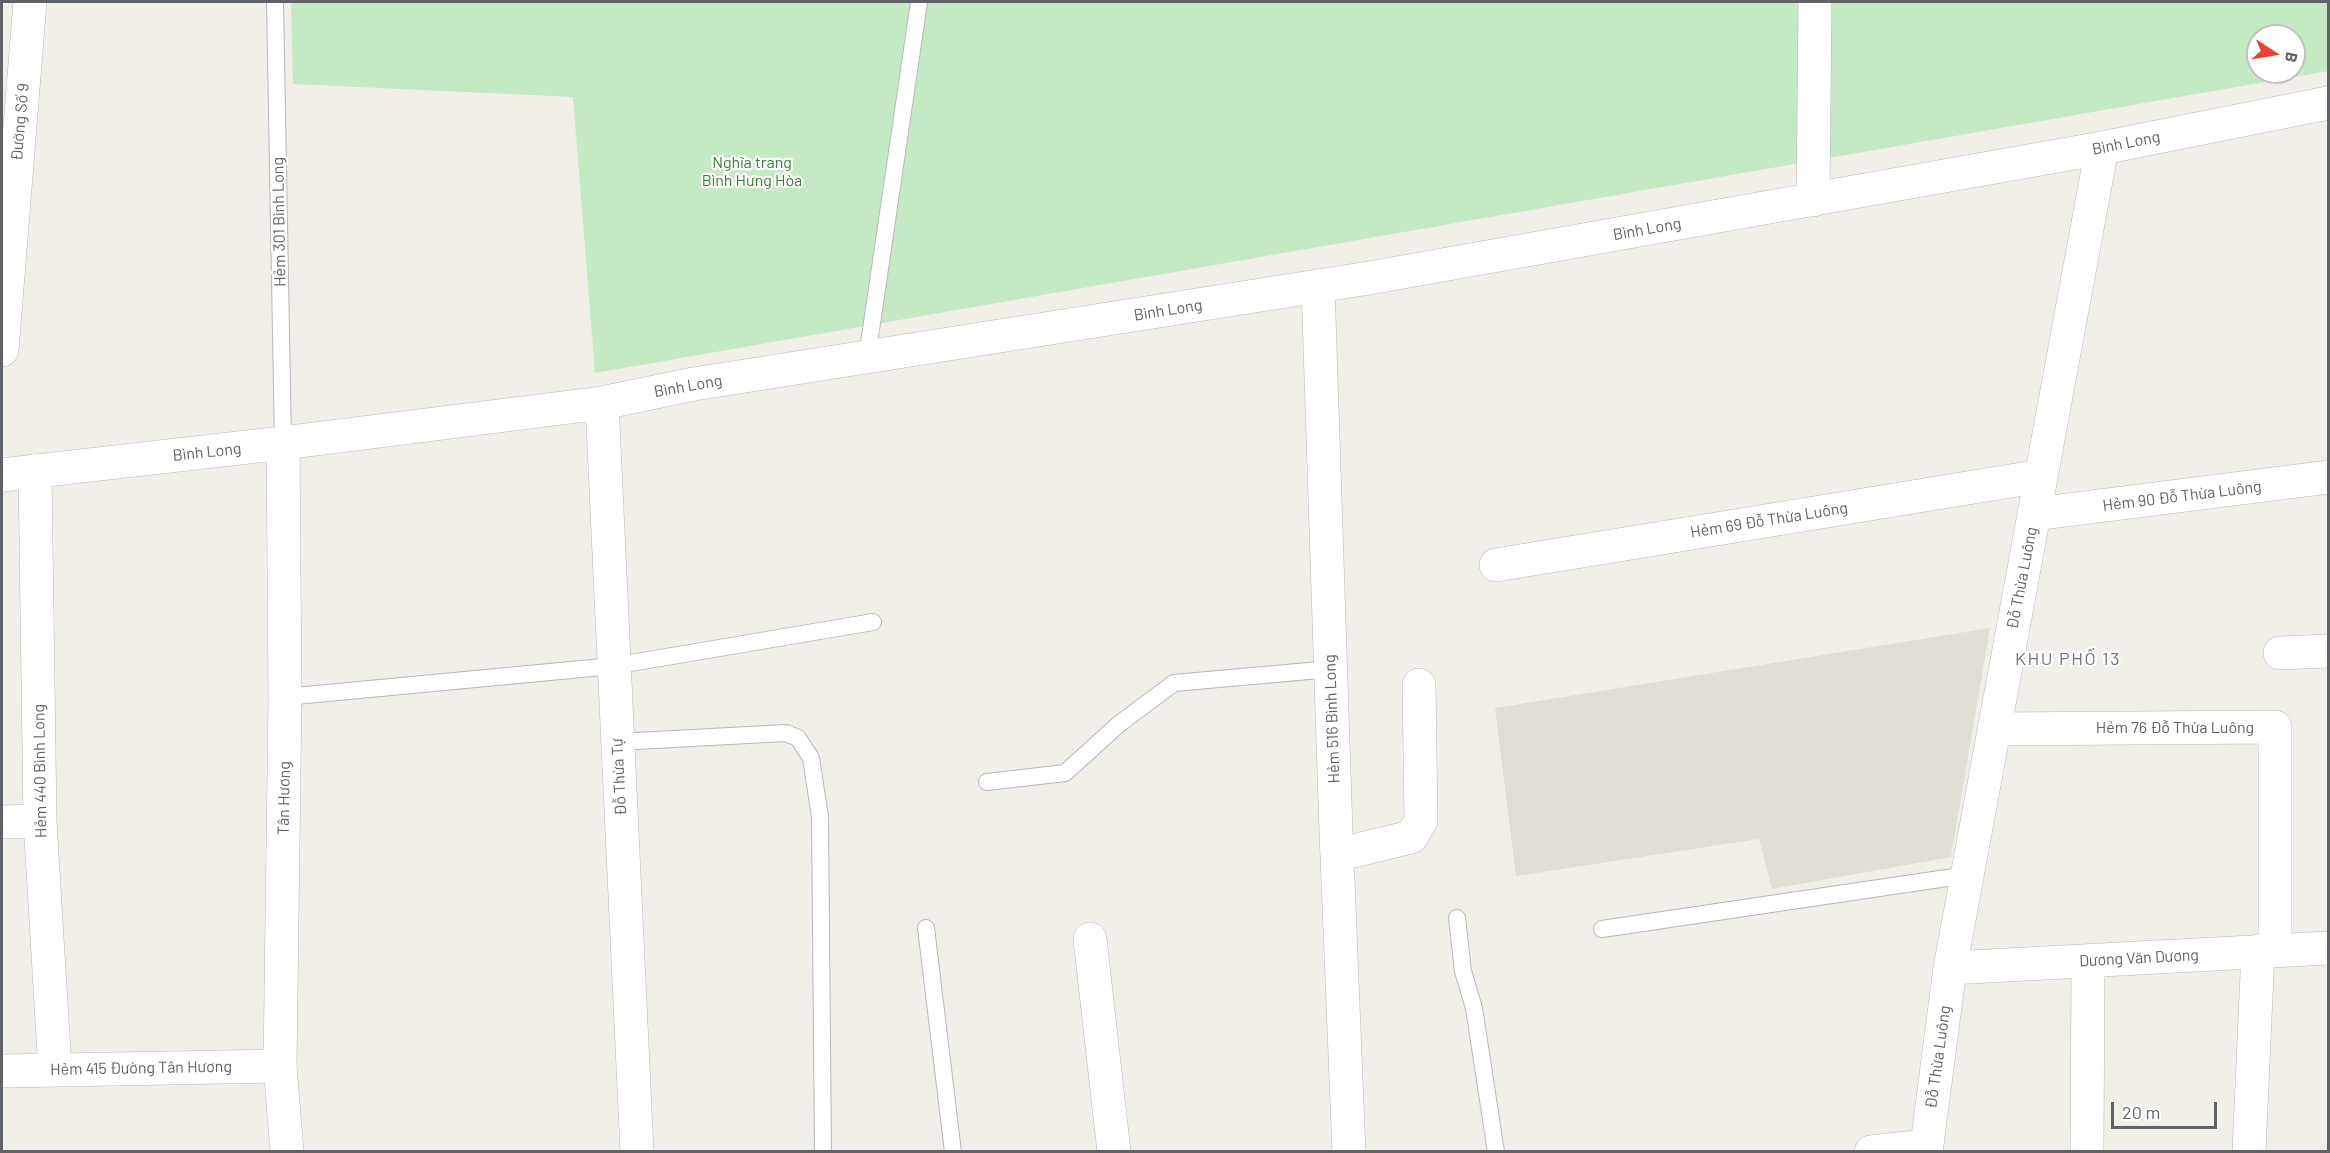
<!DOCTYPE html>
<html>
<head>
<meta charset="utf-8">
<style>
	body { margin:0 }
	#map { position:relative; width:2330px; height:1153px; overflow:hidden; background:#f1efe8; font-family:Barlow,sans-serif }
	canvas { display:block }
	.frame { position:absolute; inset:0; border:3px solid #5f6368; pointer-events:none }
	.north { position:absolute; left:2246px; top:24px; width:60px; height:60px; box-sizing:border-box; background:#fff; border:2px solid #bfc1c3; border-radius:50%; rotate:102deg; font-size:16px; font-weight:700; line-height:24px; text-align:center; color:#5f6368 }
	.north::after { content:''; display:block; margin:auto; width:21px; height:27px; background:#ea4335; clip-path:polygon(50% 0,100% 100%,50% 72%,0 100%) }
	.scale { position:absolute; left:2111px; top:1102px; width:106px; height:27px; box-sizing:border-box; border:3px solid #5f6368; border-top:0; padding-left:8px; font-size:18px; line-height:21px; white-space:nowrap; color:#5f6368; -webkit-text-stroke:4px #fff; paint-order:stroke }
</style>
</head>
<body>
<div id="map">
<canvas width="2330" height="1153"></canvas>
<div class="frame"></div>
<div class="north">B</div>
<div class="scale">20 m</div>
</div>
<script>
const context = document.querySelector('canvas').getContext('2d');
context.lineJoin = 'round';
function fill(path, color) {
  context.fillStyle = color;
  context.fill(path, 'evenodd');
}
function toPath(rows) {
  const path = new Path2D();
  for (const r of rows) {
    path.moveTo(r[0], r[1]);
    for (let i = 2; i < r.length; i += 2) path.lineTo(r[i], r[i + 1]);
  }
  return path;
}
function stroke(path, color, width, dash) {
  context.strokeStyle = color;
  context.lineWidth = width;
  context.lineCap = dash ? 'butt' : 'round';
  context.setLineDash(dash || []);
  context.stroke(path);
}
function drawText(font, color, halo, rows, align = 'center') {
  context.font = font + ' Barlow,sans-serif';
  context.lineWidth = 4.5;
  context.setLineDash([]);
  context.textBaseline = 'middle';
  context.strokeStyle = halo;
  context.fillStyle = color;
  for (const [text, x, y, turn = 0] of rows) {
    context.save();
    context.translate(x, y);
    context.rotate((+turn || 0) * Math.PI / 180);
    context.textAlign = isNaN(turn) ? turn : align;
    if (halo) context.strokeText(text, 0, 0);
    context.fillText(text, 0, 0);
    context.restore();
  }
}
fill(toPath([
	[1990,628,1951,857,1772,889,1759,839,1516,876,1495,708]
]), '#e1ded6');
fill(toPath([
	[291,2,2328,2,2328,71,595,373,573,97,293,84],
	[2258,36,2294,36,2294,72,2258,72]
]), '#c5e8c5');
const lane = toPath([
	[275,2,283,443],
	[867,357,919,2],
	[285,697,613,666,873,622],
	[617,742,786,733,798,738,811,758,820,817,823,1152],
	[987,782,1065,773,1119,724,1174,683,1331,669],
	[1457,918,1463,971,1474,1008,1496,1152],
	[926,928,953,1152],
	[1602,929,1967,875]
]);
const street = toPath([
	[1813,200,1815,2],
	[1318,286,1336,832,1349,1152],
	[2,350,30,2],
	[602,403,637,1152],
	[35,471,40,821,55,1070],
	[2035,514,2328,477],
	[1496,565,2041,476],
	[2280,653,2328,651],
	[1994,729,2275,727,2275,950],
	[2,822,40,821],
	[1337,855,1411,837,1421,821,1419,685],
	[1090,939,1114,1152],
	[1950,968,2328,948],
	[2,1071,280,1066],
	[1871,1152,1926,1146],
	[1926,1152,1950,968,2102,148],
	[2087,1152,2088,961],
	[2249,1152,2258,951]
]);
const secondary = toPath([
	[283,443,285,697,280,1066,287,1152],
	[2,475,283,443,602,403,694,384,1369,278,2102,148,2328,103]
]);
stroke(lane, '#b5b8bc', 18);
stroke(street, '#b5b8bc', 34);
stroke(secondary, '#b6babf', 34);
stroke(lane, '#fff', 16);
stroke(street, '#fff', 33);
stroke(secondary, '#fff', 33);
drawText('16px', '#5f6368', '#fff', [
	["Đường Số 9",20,122,-85],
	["Bình Long",2126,143,-11],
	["Hẻm 301 Bình Long",279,222,-91],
	["Bình Long",1647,229,-10],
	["Bình Long",1168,310,-9],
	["Bình Long",688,386,-10],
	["Bình Long",207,452,-6],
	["Hẻm 90 Đỗ Thừa Luông",2182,496,-7],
	["Hẻm 69 Đỗ Thừa Luông",1769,520,-9],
	["Đỗ Thừa Luông",2022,578,-79],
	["Hẻm 516 Bình Long",1332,719,-92],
	["Hẻm 76 Đỗ Thừa Luông",2175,728],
	["Hẻm 440 Bình Long",40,771,-91],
	["Đỗ Thừa Tự",619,777,-93],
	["Tân Hương",284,798,-89],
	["Dương Văn Dương",2139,958,-3],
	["Đỗ Thừa Luông",1938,1057,-82],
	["Hẻm 415 Đường Tân Hương",141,1068,-1]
]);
drawText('16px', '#348238', '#fff', [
	["Nghĩa trang",752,163],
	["Bình Hưng Hòa",752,181]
]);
context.letterSpacing = '1.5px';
drawText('18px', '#70757a', '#fff', [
	["KHU PHỐ 13",2068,659]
]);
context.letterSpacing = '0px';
</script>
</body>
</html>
